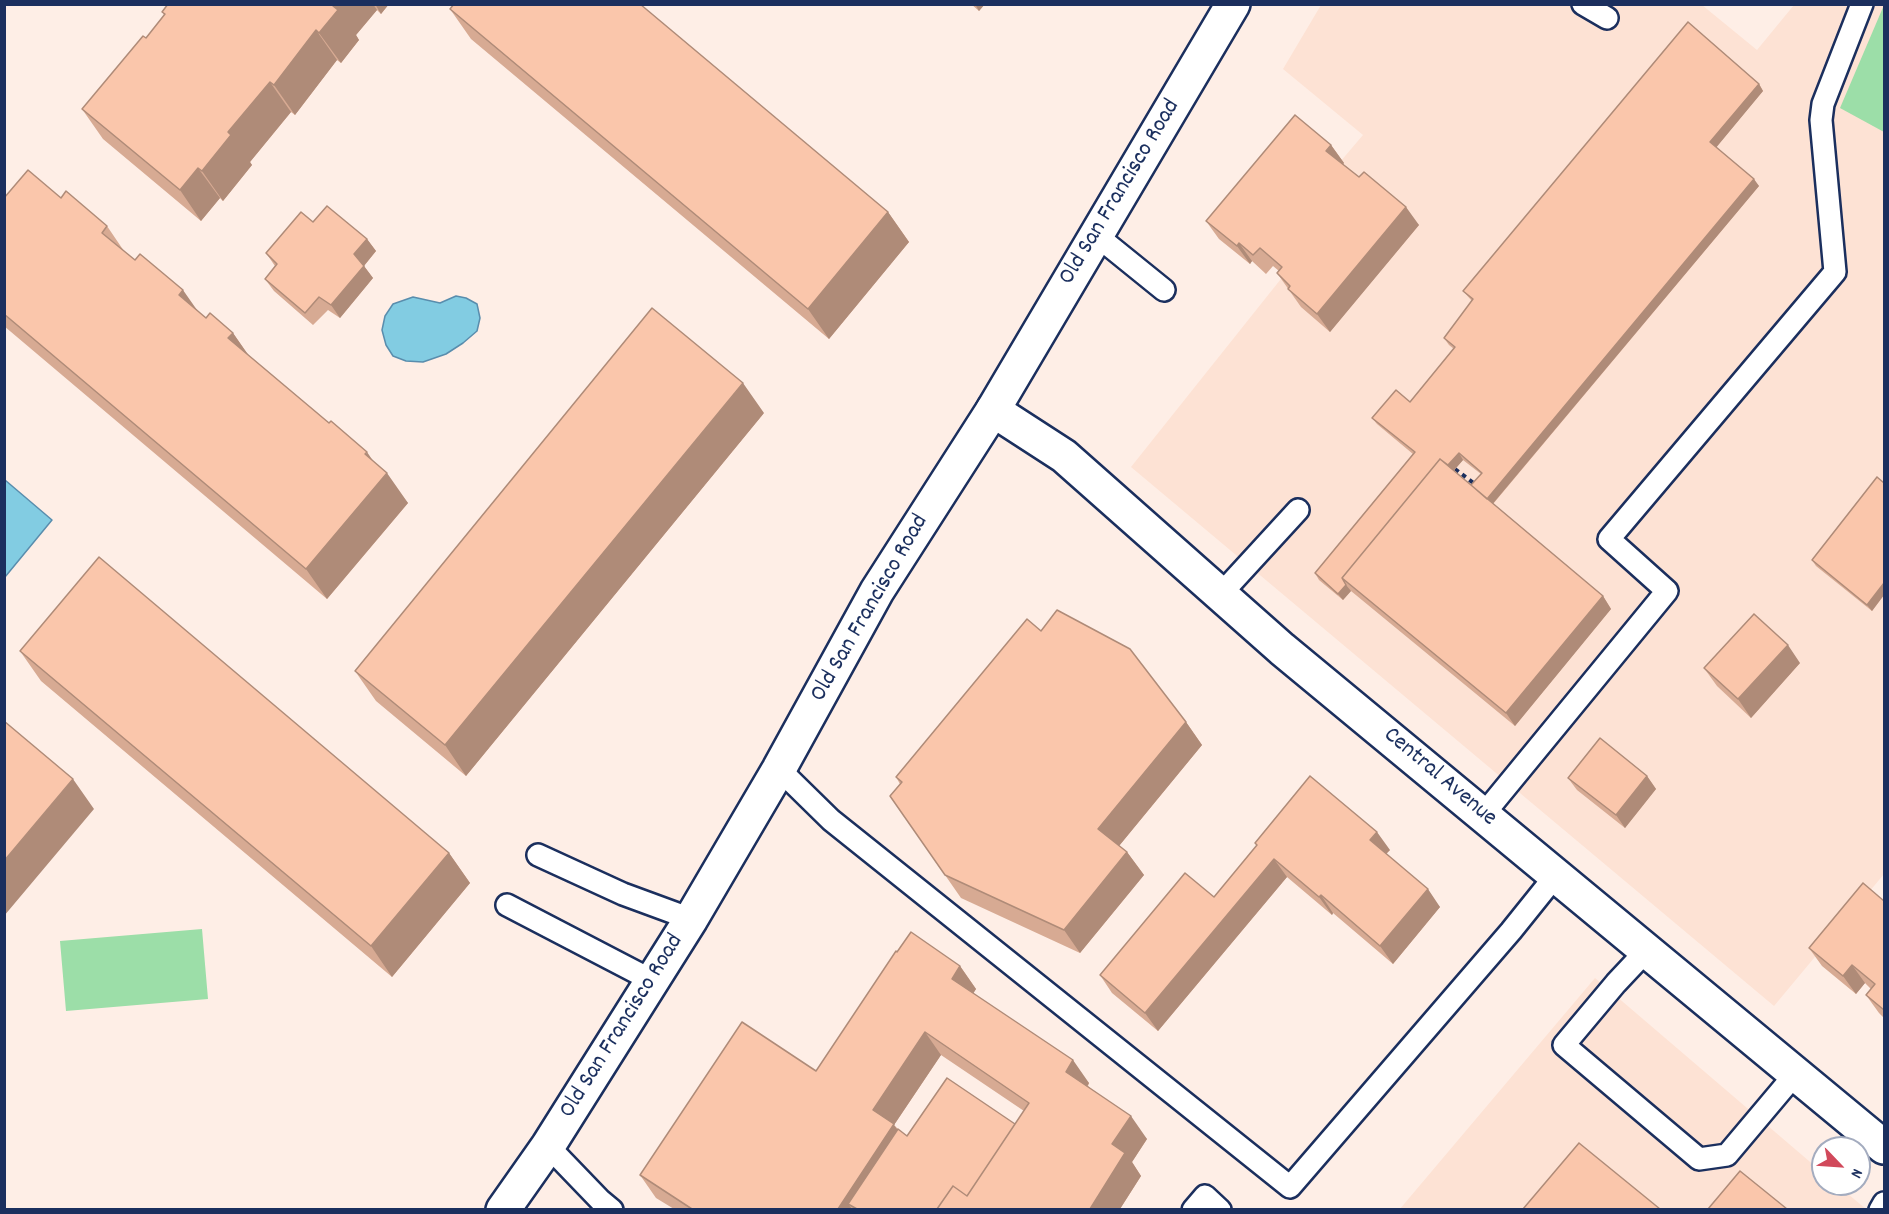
<!DOCTYPE html>
<html>
<head>
<meta charset="utf-8">
<style>
	body { margin:0 }
	#map { position:relative; width:1889px; height:1214px; overflow:hidden; background:#feeee6; font-family:Dekko,sans-serif }
	canvas { display:block }
	.frame { position:absolute; inset:0; border:6px solid #1b2f5e; pointer-events:none }
	.north { position:absolute; left:1811px; top:1136px; width:60px; height:60px; box-sizing:border-box; background:#fff; border:2px solid #a4acbf; border-radius:50%; rotate:115deg; font-size:16px; font-weight:700; line-height:24px; text-align:center; color:#1b2f5e }
	.north::after { content:''; display:block; margin:auto; width:21px; height:27px; background:#d1495b; clip-path:polygon(50% 0,100% 100%,50% 72%,0 100%) }
</style>
</head>
<body>
<div id="map">
<canvas width="1889" height="1214"></canvas>
<div class="frame"></div>
<div class="north">N</div>
</div>
<script>
const context = document.querySelector('canvas').getContext('2d');
context.lineJoin = 'round';
function fill(path, color) {
  context.fillStyle = color;
  context.fill(path, 'evenodd');
}
function toPath(rows) {
  const path = new Path2D();
  for (const r of rows) {
    path.moveTo(r[0], r[1]);
    for (let i = 2; i < r.length; i += 2) path.lineTo(r[i], r[i + 1]);
  }
  return path;
}
function stroke(path, color, width, dash) {
  context.strokeStyle = color;
  context.lineWidth = width;
  context.lineCap = dash ? 'butt' : 'round';
  context.setLineDash(dash || []);
  context.stroke(path);
}
function drawText(font, color, halo, rows, align = 'center') {
  context.font = font + ' Dekko,sans-serif';
  context.lineWidth = 4.5;
  context.setLineDash([]);
  context.textBaseline = 'middle';
  context.strokeStyle = halo;
  context.fillStyle = color;
  for (const [text, x, y, turn = 0] of rows) {
    context.save();
    context.translate(x, y);
    context.rotate((+turn || 0) * Math.PI / 180);
    context.textAlign = isNaN(turn) ? turn : align;
    if (halo) context.strokeText(text, 0, 0);
    context.fillText(text, 0, 0);
    context.restore();
  }
}
fill(toPath([
	[1321,5,1702,5,1757,50,1794,5,1884,5,1884,874,1774,1006,1131,467,1355,186,1334,169,1363,135,1283,69],
	[1595,978,1823,1173,1823,1184,1836,1184,1866,1209,1399,1210]
]), '#fde2d4');
fill(toPath([
	[1884,5,1884,132,1840,108],
	[202,929,208,999,66,1011,60,941]
]), '#9cdea8');
const water = toPath([
	[456,296,466,298,477,304,480,318,477,331,463,343,446,354,423,362,406,361,393,356,386,345,382,330,385,316,393,304,413,297,440,303,456,296],
	[5,480,52,520,5,577,5,480]
]);
fill(water, '#82cce2');
stroke(water, '#598dad', 1.5);
const lane = toPath([
	[1583,4,1607,18],
	[1096,235,1164,290],
	[1220,595,1298,510],
	[779,769,831,820,1290,1187,1511,931,1556,875],
	[1483,815,1667,591,1609,539,1835,272,1821,120,1823,104,1862,4],
	[538,855,623,894,691,919],
	[507,905,653,981],
	[1647,950,1616,983,1564,1045,1699,1159,1727,1155,1796,1073],
	[548,1146,600,1200,612,1210],
	[1193,1210,1205,1196,1220,1210],
	[1880,1210,1884,1203]
]);
const street = toPath([
	[993,410,1064,456,1282,649,1884,1147]
]);
const secondary = toPath([
	[503,1210,548,1146,691,919,779,769,877,591,993,410,1233,4]
]);
stroke(lane, '#1b2f5e', 26);
stroke(street, '#1b2f5e', 38);
stroke(secondary, '#1b2f5e', 38);
stroke(toPath([
	[1455,469,1476,485]
]), '#1b2f5e', 4, [4.5, 4.5]);
stroke(lane, '#fff', 21);
stroke(street, '#fff', 33);
stroke(secondary, '#fff', 33);
fill(toPath([
	[168,4,389,4,381,14,377,10,356,35,359,40,341,63,337,60,295,115,291,112,250,162,252,165,223,201,220,198,201,221,103,139,82,109,146,38,164,15,162,12],
	[971,4,985,4,979,11],
	[450,9,888,212,909,242,829,339,471,39],
	[1759,84,1763,91,1716,147,1759,186,1493,504,1603,596,1611,609,1515,726,1351,591,1343,600,1319,580,1315,573,1413,454,1377,424,1372,418,1410,402,1454,349,1449,345,1444,338,1472,301,1463,291],
	[1463,460,1481,474,1471,485,1454,470],
	[1331,145,1344,163,1343,164,1419,225,1330,332,1301,307,1277,273,1279,271,1273,266,1266,274,1252,261,1250,264,1219,239,1206,221],
	[4,198,61,198,107,226,126,254,206,318,233,333,248,355,373,461,408,503,327,599,4,326],
	[313,222,367,239,376,251,364,266,373,278,340,318,328,310,313,325,274,291,265,279,275,266,266,253],
	[764,413,466,776,376,701,355,671],
	[1884,483,1884,595,1872,611,1816,566,1812,560],
	[1041,631,1186,722,1202,745,1119,846,1127,852,1144,875,1080,953,961,898,890,796,900,784,896,777],
	[20,651,449,853,470,883,392,977,41,681],
	[1800,663,1751,718,1717,686,1704,668],
	[1647,776,1656,789,1625,828,1577,790,1568,778],
	[1255,843,1390,850,1386,854,1440,907,1393,964,1333,913,1332,915,1287,877,1158,1031,1112,993,1100,975,1214,897,1257,846],
	[1884,901,1884,1018,1879,1013,1866,995,1871,989,1865,983,1856,994,1822,966,1809,948],
	[897,952,960,966,976,989,973,993,1089,1083,1088,1086,1147,1139,1132,1162,1141,1176,1120,1209,674,1209,656,1198,640,1175,816,1071],
	[941,1055,1024,1111,1015,1124,907,1136,898,1129,894,1125]
]), '#d7aa93');
fill(toPath([
	[335,4,373,4,377,10,356,35,359,40,341,63,319,33],
	[375,4,389,4,381,14],
	[975,4,985,4,979,11],
	[316,30,337,60,295,115,274,85],
	[270,82,291,112,250,162,252,165,223,201,202,171,228,132],
	[1759,84,1763,91,1715,149,1710,142],
	[1331,145,1344,163,1339,169,1326,151],
	[198,168,220,198,201,221,180,190],
	[1754,179,1759,186,1490,507,1486,500],
	[1406,207,1419,225,1330,332,1317,314],
	[888,212,909,242,829,339,808,309],
	[367,239,376,251,363,267,354,254],
	[1239,243,1252,261,1250,264,1237,246],
	[364,266,373,278,340,318,331,305],
	[183,290,204,320,179,295],
	[233,333,254,363,228,338],
	[743,383,764,413,466,776,445,745],
	[367,452,384,477,387,473,408,503,327,599,306,569],
	[1459,453,1463,460,1451,474,1446,467],
	[1884,583,1884,595,1872,611,1867,605],
	[1346,585,1351,591,1343,600,1338,594],
	[1603,596,1611,609,1515,726,1506,713],
	[1788,645,1800,663,1751,718,1738,699],
	[1186,722,1202,745,1114,852,1098,829],
	[1647,776,1656,789,1625,828,1616,815],
	[73,779,94,809,4,916,4,861],
	[1377,832,1390,850,1382,858,1370,840],
	[1127,852,1144,875,1080,953,1064,930],
	[449,853,470,883,392,977,371,946],
	[1274,859,1287,877,1158,1031,1145,1013],
	[1428,889,1440,907,1393,964,1380,946],
	[1321,895,1333,913,1332,915,1319,897],
	[1852,965,1865,983,1856,994,1843,976],
	[960,966,976,989,968,1002,952,979],
	[925,1032,941,1055,894,1125,910,1147,848,1204,852,1209,838,1209,873,1110],
	[1073,1060,1089,1083,1082,1095,1066,1072],
	[1131,1116,1147,1139,1132,1162,1141,1176,1120,1209,1090,1209,1112,1144]
]), '#af8b78');
const building = toPath([
	[168,4,335,4,333,6,338,10,319,33,316,30,274,85,270,82,228,132,231,135,202,171,198,168,180,190,82,109,143,36,146,38,165,14,162,12,168,4],
	[454,4,640,4,888,212,808,309,450,9,454,4],
	[1688,22,1759,84,1710,142,1754,179,1487,499,1471,485,1482,473,1459,453,1448,465,1440,459,1342,578,1346,585,1338,594,1315,573,1415,452,1372,418,1396,390,1410,402,1455,347,1444,338,1473,299,1463,291,1688,22],
	[1295,115,1331,145,1326,151,1359,177,1364,172,1406,207,1317,314,1288,289,1290,286,1277,273,1282,267,1260,248,1253,255,1239,243,1237,246,1206,221,1295,115],
	[28,170,61,198,66,191,107,226,102,233,135,260,140,254,183,290,179,295,206,318,210,313,233,333,228,338,329,423,331,421,367,452,365,454,387,473,306,569,4,314,4,198,28,170],
	[327,206,367,239,354,254,364,266,331,305,319,297,305,313,265,279,277,264,266,253,301,212,313,222,327,206],
	[652,308,743,383,445,745,355,671,652,308],
	[1440,459,1603,596,1506,713,1342,578,1440,459],
	[1877,477,1884,483,1884,583,1867,605,1812,560,1877,477],
	[99,557,449,853,371,946,20,651,99,557],
	[1057,610,1130,649,1186,722,1098,829,1127,852,1064,930,945,875,890,796,902,782,896,777,1027,619,1041,631,1057,610],
	[1754,614,1788,645,1738,699,1704,668,1754,614],
	[4,721,73,779,4,861,4,721],
	[1600,738,1647,776,1616,815,1568,778,1600,738],
	[1310,776,1377,832,1370,840,1428,889,1380,946,1321,895,1319,897,1274,859,1145,1013,1100,975,1185,873,1214,897,1257,845,1255,843,1310,776],
	[1863,883,1884,901,1884,1010,1866,995,1875,984,1852,965,1843,976,1809,948,1863,883],
	[911,932,960,966,952,979,1073,1060,1066,1072,1131,1116,1112,1144,1125,1153,1090,1209,937,1209,953,1186,967,1196,1029,1103,925,1032,873,1110,894,1124,838,1209,692,1209,640,1175,742,1022,816,1071,896,951,897,952,911,932],
	[947,1078,1015,1124,967,1196,953,1186,937,1209,857,1209,848,1204,898,1129,907,1136,947,1078],
	[1579,1143,1660,1209,1523,1209,1579,1143],
	[1740,1171,1787,1209,1708,1209,1740,1171]
]);
fill(building, '#fac6ab');
stroke(building, '#af8b78', 1.5);
drawText('24px', '#1b2f5e', '#fff', [
	["Old San Francisco Road",1121,193,-59],
	["Old San Francisco Road",871,609,-60],
	["Central Avenue",1439,778,40],
	["Old San Francisco Road",623,1027,-58]
]);
</script>
</body>
</html>
